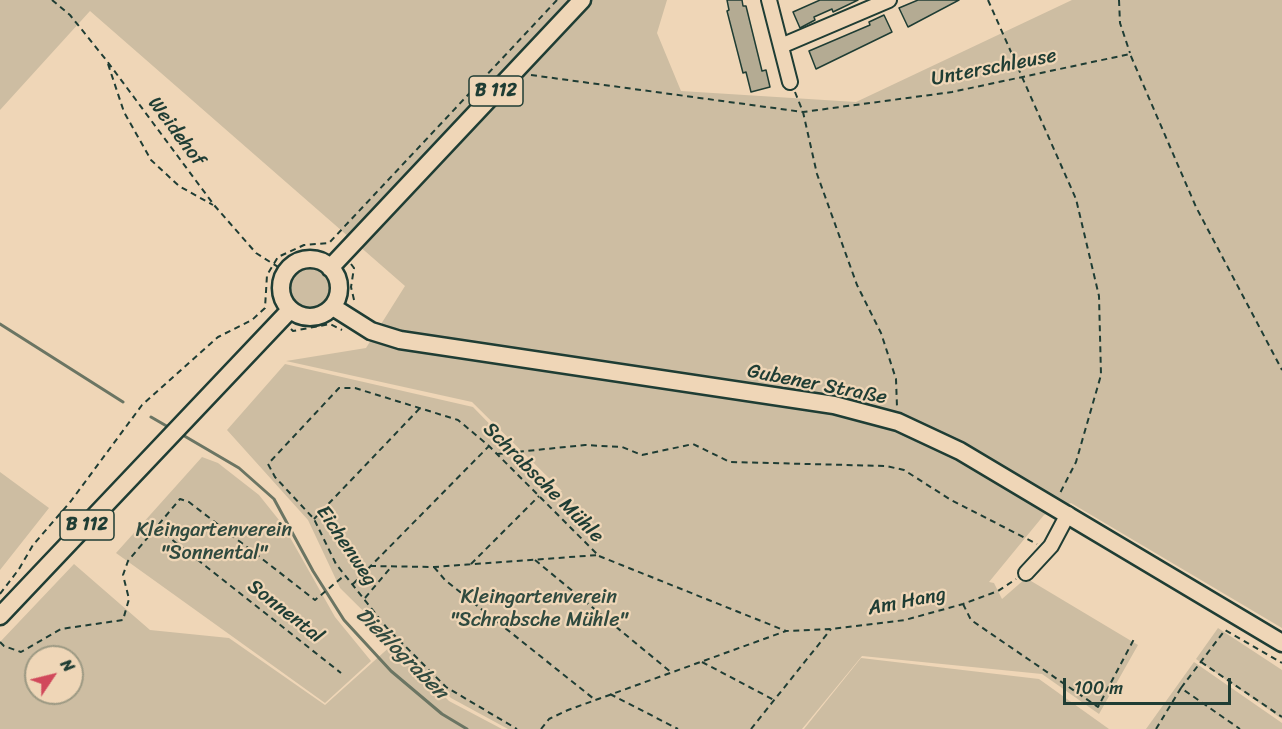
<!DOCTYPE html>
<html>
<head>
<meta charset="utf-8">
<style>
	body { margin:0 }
	#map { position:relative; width:1282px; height:729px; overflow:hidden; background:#efd6b7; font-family:Sriracha,sans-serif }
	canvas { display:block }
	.north { position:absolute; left:24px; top:645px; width:60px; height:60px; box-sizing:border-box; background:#efd6b7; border:2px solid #9c9983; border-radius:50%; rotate:55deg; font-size:16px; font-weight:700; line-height:24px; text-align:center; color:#1f3d34 }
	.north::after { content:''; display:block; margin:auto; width:21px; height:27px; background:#d1495b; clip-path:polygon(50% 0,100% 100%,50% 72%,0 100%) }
	.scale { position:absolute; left:1063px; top:678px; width:168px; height:27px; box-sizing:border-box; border:3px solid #1f3d34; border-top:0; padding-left:8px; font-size:18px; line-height:21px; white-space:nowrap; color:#1f3d34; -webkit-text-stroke:4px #efd6b7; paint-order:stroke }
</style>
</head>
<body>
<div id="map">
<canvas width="1282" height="729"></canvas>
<div class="north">N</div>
<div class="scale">100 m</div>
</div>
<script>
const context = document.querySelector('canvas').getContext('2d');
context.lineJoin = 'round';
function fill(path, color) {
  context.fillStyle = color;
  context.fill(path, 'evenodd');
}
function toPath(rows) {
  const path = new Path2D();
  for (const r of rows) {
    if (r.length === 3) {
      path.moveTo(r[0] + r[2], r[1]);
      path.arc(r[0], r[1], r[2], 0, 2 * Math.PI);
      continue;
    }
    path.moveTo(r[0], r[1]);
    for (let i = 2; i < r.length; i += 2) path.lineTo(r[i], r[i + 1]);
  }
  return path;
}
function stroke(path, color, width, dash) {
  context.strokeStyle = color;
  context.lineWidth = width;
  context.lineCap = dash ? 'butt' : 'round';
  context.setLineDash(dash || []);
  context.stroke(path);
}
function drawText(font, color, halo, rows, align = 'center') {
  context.font = font + ' Sriracha,sans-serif';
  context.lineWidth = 4.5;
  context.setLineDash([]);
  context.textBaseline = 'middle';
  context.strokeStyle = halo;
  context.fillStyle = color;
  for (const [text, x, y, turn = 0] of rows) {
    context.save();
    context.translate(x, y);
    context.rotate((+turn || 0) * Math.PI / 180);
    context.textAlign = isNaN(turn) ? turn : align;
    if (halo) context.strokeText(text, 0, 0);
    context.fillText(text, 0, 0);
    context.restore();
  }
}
fill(toPath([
	[0,0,667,0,657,33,681,91,856,102,1072,0,1282,0,1282,628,1071,503,1044,515,989,582,994,583,1002,599,1026,578,1138,645,1099,714,1042,674,862,656,802,729,508,729,451,698,340,588,308,520,227,430,285,364,473,407,554,490,562,491,472,402,286,361,366,348,405,286,90,11,0,110],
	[310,289,23],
	[202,457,218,463,259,495,283,525,335,617,371,661,325,703,116,553],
	[0,472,49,508,0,570],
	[74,564,150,630,229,638,325,705,393,644,449,701,502,729,0,729,0,642],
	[36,657,72,657,72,693,36,693],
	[1218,628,1282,670,1282,719,1196,659],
	[861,658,1039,679,1109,729,804,729],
	[1194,662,1282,723,1282,729,1146,729]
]), '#cdbda2');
stroke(toPath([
	[0,324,123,402],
	[151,417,170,428],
	[181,434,239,468,274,499,313,571,344,620,391,671,442,714,467,729]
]), '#6b7563', 3);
const building = toPath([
	[727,0,742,0,743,6,746,6,762,71,766,70,770,87,751,92,746,72,743,73,727,11,729,10,727,0],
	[820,0,858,0,833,12,832,9,814,17,815,20,800,28,793,12,820,0],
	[918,0,959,0,908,27,899,8,918,0],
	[884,15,892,32,816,69,809,51,870,25,869,22,884,15]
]);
fill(building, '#b4ab93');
stroke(building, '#1f3d34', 1.5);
const minor = toPath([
	[769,0,790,82],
	[781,46,889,0],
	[1026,573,1051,546,1068,514]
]);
const major = toPath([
	[310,288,29],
	[330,268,582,0],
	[333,307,371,331,400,340,834,405,898,422,960,451,1282,643],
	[0,616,290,310]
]);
stroke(minor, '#1f3d34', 18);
stroke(major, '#1f3d34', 21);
stroke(toPath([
	[52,0,70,15,107,61,214,205,256,253,286,272],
	[988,0,1076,199,1099,296,1101,375,1076,462,1059,495],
	[1119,0,1120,23,1130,53],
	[108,64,124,112,151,160,179,186,213,205],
	[531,75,803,112,952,92,1130,54,1196,207,1282,370],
	[795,92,803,112,817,174,857,285,881,333,896,379,897,407],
	[351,264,354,268,351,287,355,304],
	[291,329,293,331,330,324,342,330],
	[497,454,585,445,622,447,642,455,693,444,730,462,886,466,904,470,951,500,1037,544],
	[314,519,421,407],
	[156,527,341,673],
	[599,556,786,631],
	[535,560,672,673],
	[471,564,539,496],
	[370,566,434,567,598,555,489,446,458,420,355,388,339,388,268,464,275,477,314,519,336,564,387,628,446,687,517,729],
	[434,567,445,580,594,699],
	[353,584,489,446],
	[0,594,19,569,33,545,71,501,142,405,218,337,252,320,265,308,267,275,278,257,304,245,329,243,557,0],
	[365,598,392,566],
	[963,604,971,620,1098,707,1134,639],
	[0,642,4,646,21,652,61,629,123,620,129,599,123,575,128,561,180,499,189,502,315,600,345,575],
	[702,662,774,700],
	[1201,662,1282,717],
	[1181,688,1225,630,1282,663],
	[610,694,678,729],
	[541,729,549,719,568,710,786,631,831,629,905,620,963,604,998,591,1016,579],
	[751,729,831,629],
	[1156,729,1181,688,1240,729]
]), '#1f3d34', 2, [6, 4.5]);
stroke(minor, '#efd6b7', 14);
stroke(major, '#efd6b7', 16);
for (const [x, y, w] of [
	[496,91,54],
	[87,525,54]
]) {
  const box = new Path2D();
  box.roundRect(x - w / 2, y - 15, w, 30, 4.5);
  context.fillStyle = '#efd6b7';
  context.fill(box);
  stroke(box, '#1f3d34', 1.5);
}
drawText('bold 18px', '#1f3d34', null, [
	["B 112",496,91],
	["B 112",87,525]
]);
drawText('20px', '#1f3d34', '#efd6b7', [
	["Unterschleuse",994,68,-11],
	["Weidehof",176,132,53],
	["Gubener Straße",817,385,11],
	["Schrabsche Mühle",543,483,45],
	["Eichenweg",346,546,56],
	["Am Hang",907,602,-11],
	["Sonnental",285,612,38]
]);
drawText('20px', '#304a3f', '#efd6b7', [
	["Kleingartenverein",214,531],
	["\"Sonnental\"",214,554],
	["Kleingartenverein",539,598],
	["\"Schrabsche Mühle\"",539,621]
]);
drawText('italic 21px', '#324b40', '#efd6b7', [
	["Diehlograben",401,654,45]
]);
</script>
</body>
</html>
